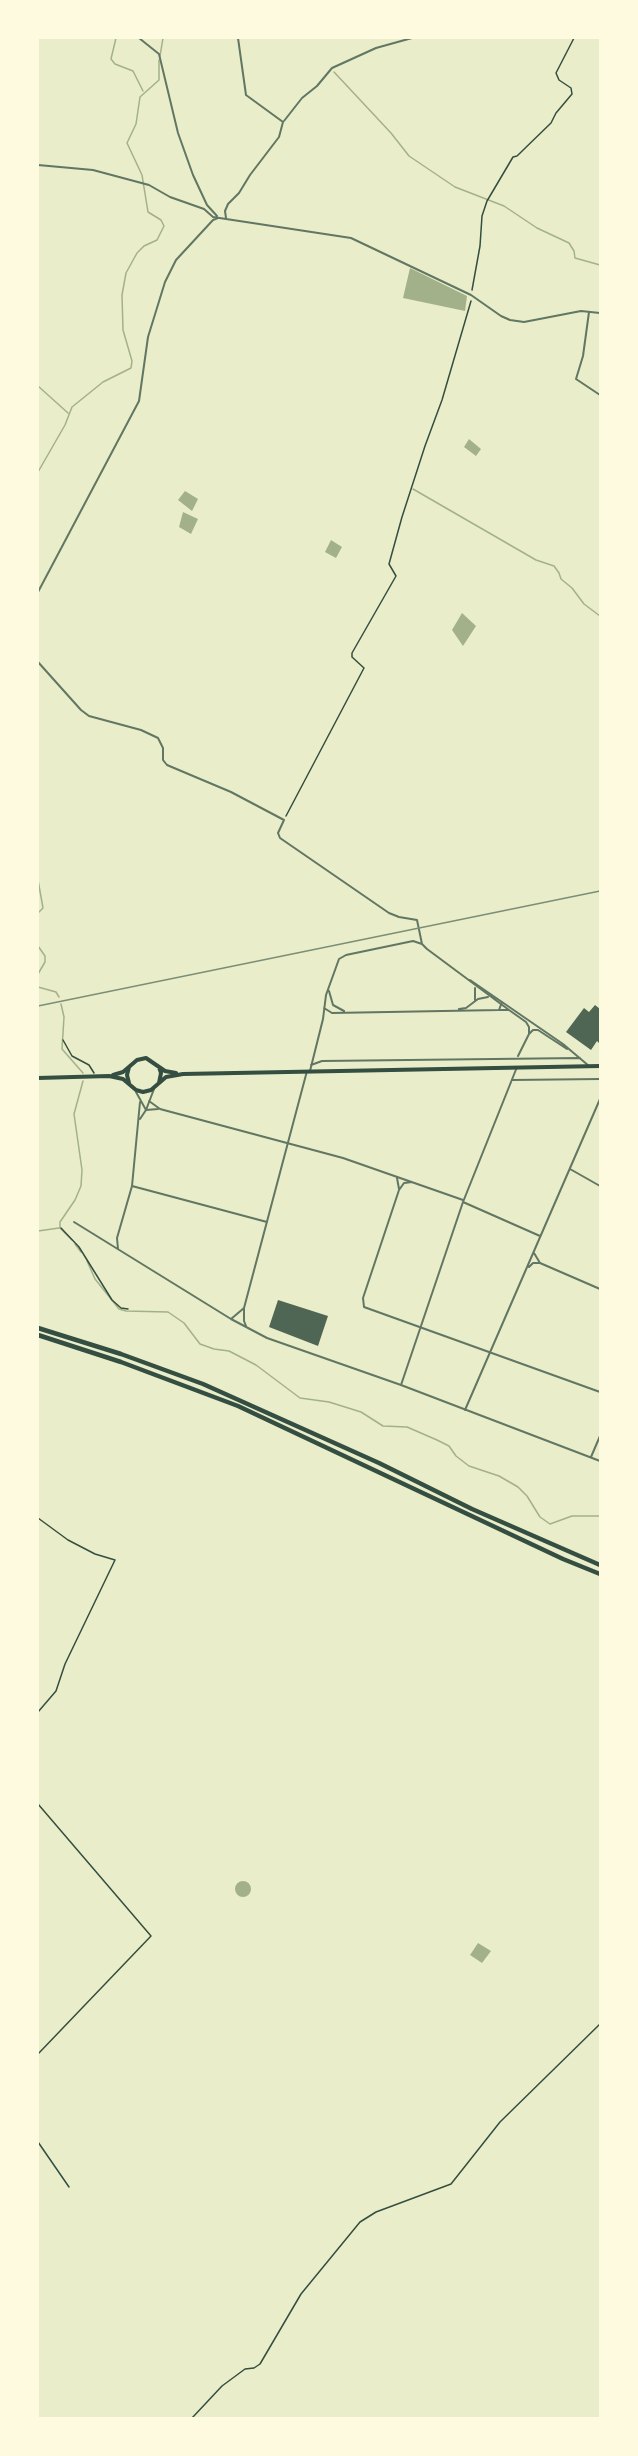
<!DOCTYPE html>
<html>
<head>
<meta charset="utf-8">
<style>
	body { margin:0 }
	#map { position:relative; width:638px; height:2456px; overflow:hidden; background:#e9edc9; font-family:Inter,sans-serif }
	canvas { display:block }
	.frame { position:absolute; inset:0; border:39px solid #fefae0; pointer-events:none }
</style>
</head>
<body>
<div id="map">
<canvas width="638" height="2456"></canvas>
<div class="frame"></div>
</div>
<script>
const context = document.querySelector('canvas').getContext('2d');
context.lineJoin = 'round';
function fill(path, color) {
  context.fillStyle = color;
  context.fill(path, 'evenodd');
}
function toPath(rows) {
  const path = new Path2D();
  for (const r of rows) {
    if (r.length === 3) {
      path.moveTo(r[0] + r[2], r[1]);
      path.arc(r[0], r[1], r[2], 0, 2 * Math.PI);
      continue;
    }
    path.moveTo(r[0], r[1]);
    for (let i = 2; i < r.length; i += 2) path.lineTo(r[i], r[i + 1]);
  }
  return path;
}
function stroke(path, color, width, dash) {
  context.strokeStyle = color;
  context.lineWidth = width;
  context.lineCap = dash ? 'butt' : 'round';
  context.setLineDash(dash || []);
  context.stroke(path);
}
fill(toPath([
	[410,268,467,296,465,311,403,298],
	[469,439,481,449,476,456,464,447],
	[185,491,198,499,192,511,178,500],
	[183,512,198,519,191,534,179,527],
	[331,540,342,547,336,558,325,552],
	[462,613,476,626,463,646,452,630],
	[243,1889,8],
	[478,1943,491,1951,482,1963,470,1955]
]), '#a3b18a');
stroke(toPath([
	[116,38,111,59,115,64,133,71,143,91],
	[160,56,163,38],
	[334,72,391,133,409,156,455,187,504,206,537,228,569,243,574,251,575,258,600,265],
	[38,386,68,413],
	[38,472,65,425,72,407,103,382,131,368,132,361,123,330,122,295,126,273,137,253,144,246,157,240,164,226,161,220,148,212,142,175,127,143,136,124,140,97,159,80,159,60],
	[413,489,536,560,554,566,559,573,561,579,572,588,584,604,600,616],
	[38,880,43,908,38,913],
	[38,946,45,956,45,962,38,974],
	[38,987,56,992,59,997],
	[61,1004,64,1017,62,1049,83,1073],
	[60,1227,60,1222,75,1200,81,1186,82,1170,74,1114,83,1081],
	[60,1228,72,1240],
	[38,1231,59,1228],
	[75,1244,81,1252],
	[87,1261,95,1279,119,1309,126,1311,168,1312,184,1323,200,1344,214,1349,229,1351,256,1365,300,1398,329,1402,361,1412,383,1426,407,1427,437,1440,449,1446,456,1456,469,1466,499,1476,518,1487,527,1496,540,1517,550,1524,572,1516,600,1516]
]), '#a3b18a', 1.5);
fill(toPath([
	[595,1005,600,1009,600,1044,597,1041,591,1050,566,1032,584,1008,589,1012],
	[278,1300,328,1316,318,1346,269,1327]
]), '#4f6655');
stroke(toPath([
	[472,290,480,246,482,216,487,201,513,157,517,156,551,123,556,113,572,94,571,88,559,80,556,73,574,38],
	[286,816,364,668,352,657,352,653,396,576,389,564,402,517,425,446,442,400,471,301],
	[63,1040,72,1056,89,1065,94,1073],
	[61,1228,79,1247,112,1300,121,1308,128,1309],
	[38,1518,68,1540,95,1554,115,1560,65,1664,56,1691,38,1712],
	[38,1804,151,1936,38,2054],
	[38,2142,69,2187],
	[192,2418,222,2386,245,2369,254,2368,260,2364,301,2294,360,2222,376,2212,451,2184,500,2122,600,2024]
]), '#344e41', 1.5);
stroke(toPath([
	[139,38,159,54,178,133,193,175,207,205,217,216],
	[284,121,302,98,317,86,332,68,376,48,412,38],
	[38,165,93,170,149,185,170,197,204,209,213,217,351,238,471,295,501,316,510,320,524,322,581,311,600,313],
	[226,218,225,211,228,204,239,193,250,175,279,137,283,122,246,95,238,38],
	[589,312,583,356,576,379,600,395],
	[38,592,139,401,148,337,165,282,176,260,213,220,218,218],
	[38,662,81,710,89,716,141,730,158,738,163,748,163,760,167,765,231,792,284,820,278,833,280,838,389,913,399,917,417,920,422,944,427,949,509,1010],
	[470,980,563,1044,589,1066],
	[329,991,333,1005,344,1011],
	[475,1000,475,988],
	[324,1008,332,1013,499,1010,502,1002],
	[459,1009,466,1008,478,999,488,997],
	[499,1010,509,1010,526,1022,529,1027,529,1034,518,1056],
	[529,1034,533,1030,538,1030,567,1049],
	[311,1065,322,1061,580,1058],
	[310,1071,323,1019,326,995,339,959,346,955,413,941,422,944],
	[512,1080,600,1079],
	[136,1092,146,1110],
	[149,1101,160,1109,343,1158,463,1200],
	[146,1110,158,1109],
	[140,1119,146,1110,154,1089],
	[570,1169,600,1186],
	[397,1178,399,1189],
	[412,1182,404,1183,399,1190,363,1298,364,1307,600,1392],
	[132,1186,267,1222],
	[463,1202,540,1236],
	[74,1222,231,1319,267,1338,401,1385,600,1461],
	[118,1249,117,1238,132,1186,140,1102],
	[534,1253,540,1263],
	[529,1267,533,1263,540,1263,600,1289],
	[231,1319,244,1308],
	[246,1326,244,1321,244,1308,307,1071],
	[401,1385,463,1202,517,1067],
	[465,1410,600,1099],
	[591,1457,600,1436]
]), '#617663', 2);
stroke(toPath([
	[159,1067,161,1073,159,1083],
	[113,1075,123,1072,137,1060,146,1058,165,1071,176,1073],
	[38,1078,109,1076,123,1079,136,1090,143,1092,151,1090,166,1077,183,1074,600,1066],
	[129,1083,127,1075,129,1067]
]), '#344e41', 4);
stroke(toPath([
	[38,1328,121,1354,203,1384,379,1463,472,1509,600,1565],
	[38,1335,121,1362,238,1406,563,1559,600,1574]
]), '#344e41', 4.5);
stroke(toPath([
	[38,1006,600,891]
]), '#7c8e77', 1.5);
</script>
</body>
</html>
